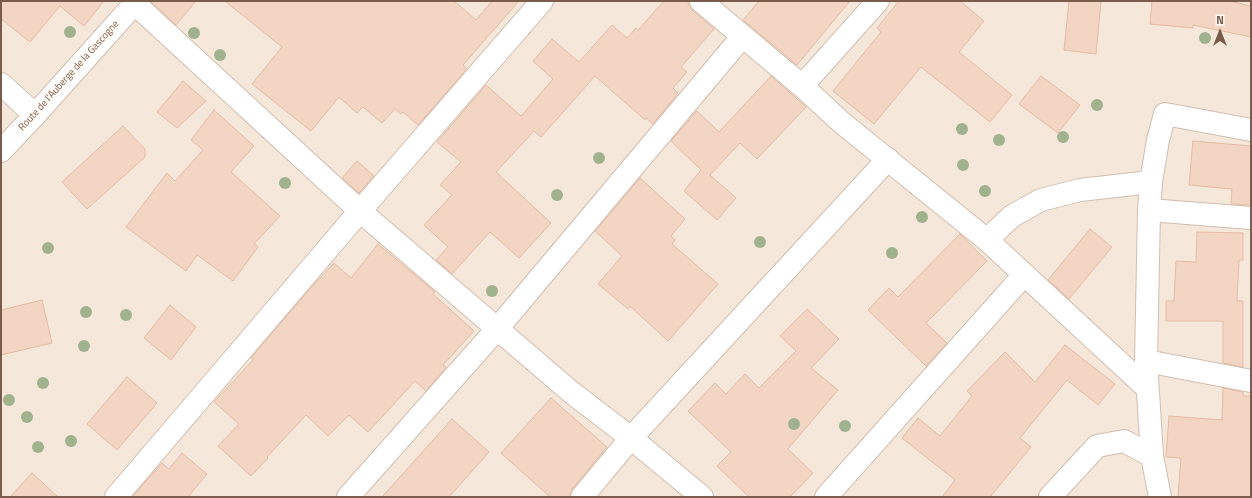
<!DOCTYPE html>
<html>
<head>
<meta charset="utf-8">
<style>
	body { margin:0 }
	#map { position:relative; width:1252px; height:498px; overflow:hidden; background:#fdf6ec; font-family:"Titillium Web",sans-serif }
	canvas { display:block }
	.frame { position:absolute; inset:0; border:2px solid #7a5c4d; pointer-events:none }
	.north { position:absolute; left:1200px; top:12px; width:40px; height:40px; -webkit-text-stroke:3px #fffaf3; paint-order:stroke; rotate:0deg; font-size:11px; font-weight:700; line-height:16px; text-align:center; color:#7a5c4d }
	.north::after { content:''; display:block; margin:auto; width:14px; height:18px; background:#7a5c4d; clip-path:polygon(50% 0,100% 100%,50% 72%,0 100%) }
</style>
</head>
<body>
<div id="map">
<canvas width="1252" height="498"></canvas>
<div class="frame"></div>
<div class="north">N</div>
</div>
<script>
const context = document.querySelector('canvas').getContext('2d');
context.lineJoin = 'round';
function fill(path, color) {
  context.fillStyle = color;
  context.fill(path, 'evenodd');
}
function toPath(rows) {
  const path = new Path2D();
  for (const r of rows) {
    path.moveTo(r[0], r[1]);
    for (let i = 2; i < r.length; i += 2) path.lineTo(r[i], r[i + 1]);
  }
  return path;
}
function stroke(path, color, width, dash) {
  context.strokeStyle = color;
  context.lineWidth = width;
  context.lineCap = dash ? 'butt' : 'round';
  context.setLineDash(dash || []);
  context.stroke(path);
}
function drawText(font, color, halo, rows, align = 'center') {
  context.font = font + ' "Titillium Web",sans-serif';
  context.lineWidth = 3;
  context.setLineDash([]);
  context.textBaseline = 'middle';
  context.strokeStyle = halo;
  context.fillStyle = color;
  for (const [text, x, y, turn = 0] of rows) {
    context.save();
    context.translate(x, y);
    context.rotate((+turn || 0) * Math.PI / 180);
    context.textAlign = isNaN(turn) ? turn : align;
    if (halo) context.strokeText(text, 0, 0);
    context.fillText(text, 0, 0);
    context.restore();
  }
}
fill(toPath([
	[1,1,1251,1,1251,497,1,497]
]), '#f5e8da');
const building = toPath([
	[1,1,104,1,84,26,60,6,30,42,1,19,1,1],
	[150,1,196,1,176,25,150,1],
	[225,1,454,1,476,20,492,1,519,1,463,65,467,69,418,125,403,112,401,114,395,109,382,123,363,107,357,113,339,97,311,131,252,84,282,47,225,1],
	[664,1,687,1,693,11,714,29,681,67,687,72,673,88,678,93,653,124,646,118,645,120,595,76,541,137,534,131,496,172,551,223,519,258,490,232,452,274,436,260,448,247,424,225,452,195,440,185,461,162,437,142,486,85,521,116,553,79,533,61,552,39,579,62,612,25,627,38,636,28,638,30,664,1],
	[759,1,850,1,797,65,743,20,759,1],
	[899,1,960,1,984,21,959,52,1012,95,990,122,921,67,874,124,833,91,881,32,877,28,899,1],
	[1069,1,1101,1,1096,54,1064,50,1069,1],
	[1152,1,1229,1,1251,6,1251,37,1193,25,1193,28,1150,24,1152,1],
	[771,76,806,107,757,159,740,143,710,175,736,198,717,220,684,191,701,170,671,141,697,111,719,132,771,76],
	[1041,76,1080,105,1058,133,1019,104,1041,76],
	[183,81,206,101,177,128,157,112,183,81],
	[214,110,254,146,231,172,280,216,254,244,258,247,233,281,197,255,186,271,126,227,167,173,175,181,203,150,191,140,214,110],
	[123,126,145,149,145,157,87,209,62,182,123,126],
	[1193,141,1251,146,1251,205,1231,204,1232,189,1189,185,1193,141],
	[357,161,374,176,359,193,342,178,357,161],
	[640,178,685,219,671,236,675,240,672,244,718,284,668,341,630,306,628,309,598,284,622,256,595,231,640,178],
	[1090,229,1112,247,1069,299,1048,280,1090,229],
	[1197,232,1243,233,1243,260,1239,260,1237,301,1243,301,1243,367,1223,363,1223,321,1166,321,1166,301,1174,301,1176,261,1196,262,1197,232],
	[960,234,987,261,926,323,947,343,926,366,868,310,889,288,898,297,960,234],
	[378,244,435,292,433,294,474,331,443,365,446,367,426,391,415,381,368,432,349,415,328,436,306,415,267,457,268,458,251,476,218,446,239,424,214,402,254,359,251,358,307,292,334,263,351,278,378,244],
	[42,300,52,343,1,355,1,310,42,300],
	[170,305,196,327,171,360,144,338,170,305],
	[807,309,839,339,811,368,838,390,788,449,813,473,790,497,749,497,717,466,731,452,688,411,715,383,726,394,745,374,759,388,796,351,780,336,807,309],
	[1065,345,1115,384,1098,405,1067,380,1020,438,1031,447,990,497,942,497,955,480,902,438,918,418,940,436,972,396,967,391,1005,352,1035,382,1065,345],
	[127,377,157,403,117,450,87,424,127,377],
	[1223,388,1243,392,1243,396,1251,396,1251,497,1178,497,1181,458,1166,457,1169,416,1222,420,1223,388],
	[551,398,607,447,572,489,570,497,550,497,501,453,551,398],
	[452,419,489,452,449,497,382,497,452,419],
	[182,453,207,474,188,497,132,497,162,463,169,469,182,453],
	[32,473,58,497,10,497,32,473]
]);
fill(building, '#f3d5c3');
stroke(building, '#e6bba3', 1);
const minor = toPath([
	[701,1,802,86,841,122,987,240,1147,388],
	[135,4,360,211,571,392,631,438,702,497],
	[1,84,35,115],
	[802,86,878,1],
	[1149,210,1251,218],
	[987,240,1012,216,1041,200,1080,190,1151,182],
	[1146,361,1251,381],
	[116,497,360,211,542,1],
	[348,497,497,329,742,37],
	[582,497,631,438,888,159],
	[826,497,1024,275],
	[1050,497,1097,446,1124,441,1152,456],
	[1160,497,1152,456,1146,361,1149,210,1151,182,1158,140,1165,114,1251,130]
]);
const tertiary = toPath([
	[1,151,35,115,137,1]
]);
stroke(minor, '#d1beb0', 24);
stroke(tertiary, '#d1beb0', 24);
stroke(minor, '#fff', 22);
stroke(tertiary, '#fff', 22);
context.fillStyle = '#a0b28e';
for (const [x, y] of [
	[70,32],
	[194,33],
	[1205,38],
	[220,55],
	[1097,105],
	[962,129],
	[1063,137],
	[999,140],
	[599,158],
	[963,165],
	[285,183],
	[985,191],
	[557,195],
	[922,217],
	[760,242],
	[48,248],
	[892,253],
	[492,291],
	[86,312],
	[126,315],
	[84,346],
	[43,383],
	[9,400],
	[27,417],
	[794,424],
	[845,426],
	[71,441],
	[38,447]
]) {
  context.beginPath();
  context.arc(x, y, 6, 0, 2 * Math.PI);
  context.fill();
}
drawText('10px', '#7a5c4d', '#fffaf3', [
	["Route de l'Auberge de la Gascogne",69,76,-48]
]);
</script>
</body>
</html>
